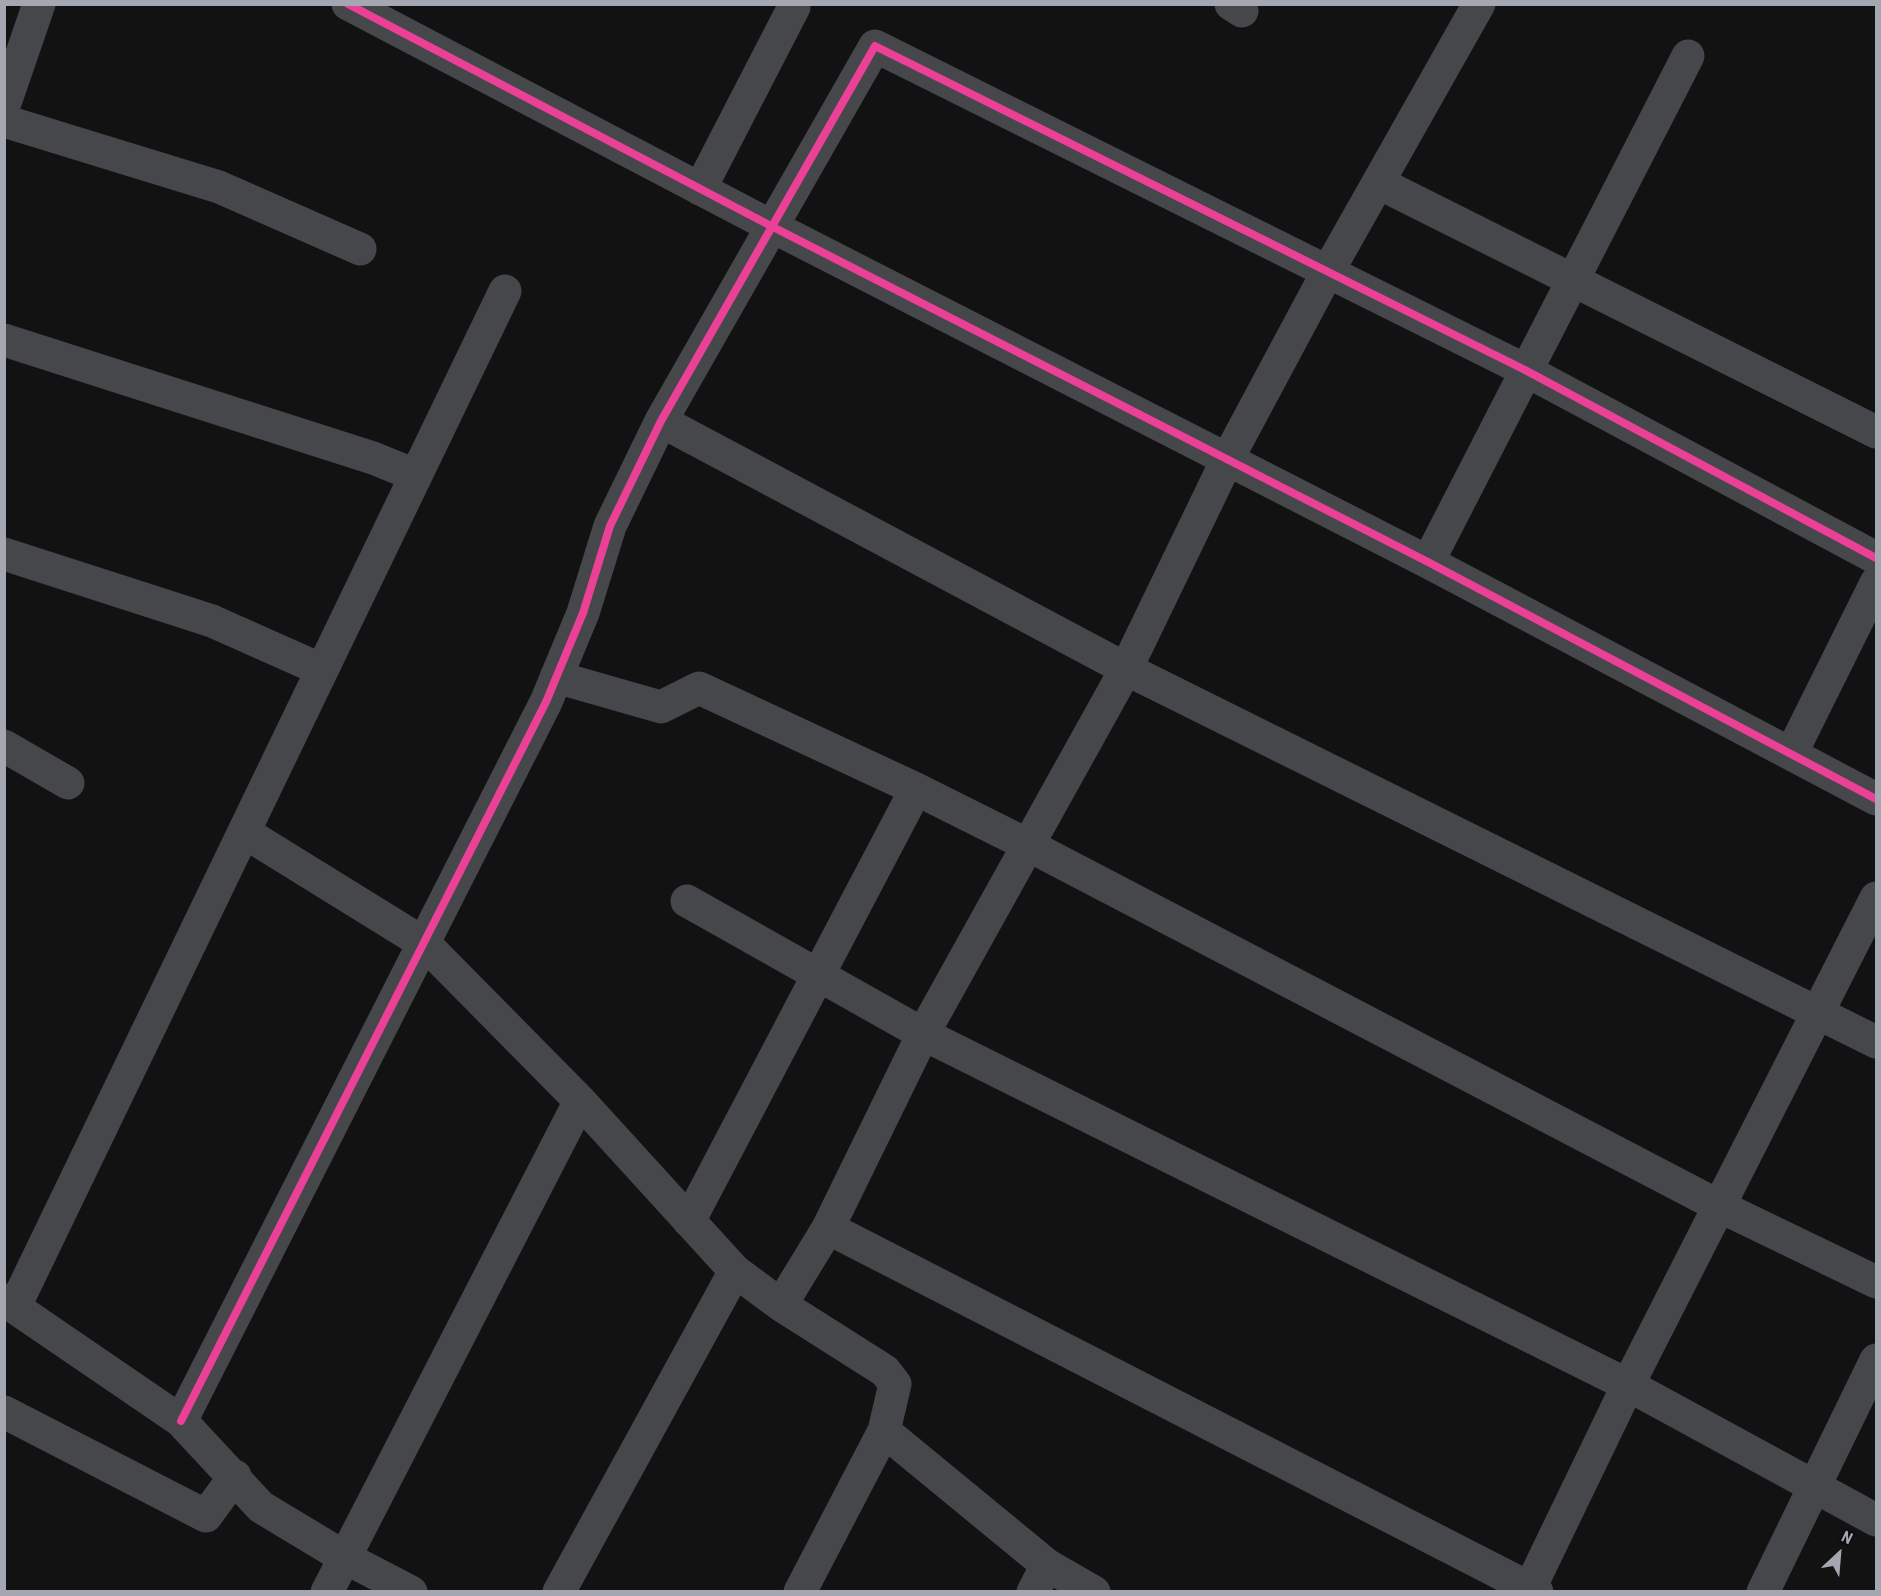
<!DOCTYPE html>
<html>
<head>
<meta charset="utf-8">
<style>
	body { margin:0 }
	#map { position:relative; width:1881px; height:1596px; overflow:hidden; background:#121212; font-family:"Roboto Condensed",sans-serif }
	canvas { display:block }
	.frame { position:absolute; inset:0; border:6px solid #a4a6b2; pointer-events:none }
	.north { position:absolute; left:1809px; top:1524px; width:60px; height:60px; -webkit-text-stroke:4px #0d0c0e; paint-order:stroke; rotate:26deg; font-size:16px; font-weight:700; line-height:24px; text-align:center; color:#a4a6b2 }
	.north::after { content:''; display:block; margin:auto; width:21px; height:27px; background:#a4a6b2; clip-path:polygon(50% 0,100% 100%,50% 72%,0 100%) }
</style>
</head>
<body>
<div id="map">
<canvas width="1881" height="1596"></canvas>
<div class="frame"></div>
<div class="north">N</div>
</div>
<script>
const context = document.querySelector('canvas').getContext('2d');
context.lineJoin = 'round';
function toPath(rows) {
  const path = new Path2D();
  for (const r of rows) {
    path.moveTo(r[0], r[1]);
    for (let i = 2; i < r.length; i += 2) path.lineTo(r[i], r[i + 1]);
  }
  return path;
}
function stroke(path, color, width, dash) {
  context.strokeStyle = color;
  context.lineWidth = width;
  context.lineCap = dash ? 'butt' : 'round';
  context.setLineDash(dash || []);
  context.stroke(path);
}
stroke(toPath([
	[348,4,773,227,1428,562,1876,799],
	[1231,4,1242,11],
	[4,106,39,4],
	[4,121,219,187,360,249],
	[1379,183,1876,432],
	[700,189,794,7],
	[4,340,373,458,415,475],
	[661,421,1126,669,1876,1042],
	[4,554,212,621,322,670],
	[1428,562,1688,56],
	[556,677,661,707,699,688,916,789,1028,845,1719,1206,1876,1282],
	[4,746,68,783],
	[1791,754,1876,583],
	[244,832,425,944,580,1101,735,1271,781,1305,885,1371,895,1384,884,1431,800,1592],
	[687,901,923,1034,1628,1385,1876,1520],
	[689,1221,916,789],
	[828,1228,1537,1592],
	[4,1300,181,1421,261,1507,344,1557,411,1592],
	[781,1305,828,1228,923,1034,1126,669,1228,458,1327,273,1479,4],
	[15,1306,505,291],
	[4,1412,206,1516,235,1476],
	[181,1421,546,702,583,613,610,526,661,421,875,46,1525,370,1876,558],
	[884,1431,1047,1565,1094,1592],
	[327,1592,580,1101],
	[559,1592,735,1271],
	[1033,1592,1047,1565],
	[1528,1592,1628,1385,1876,898],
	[1763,1592,1876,1360]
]), '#46474b', 33);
stroke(toPath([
	[348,4,773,227,1428,562,1876,799],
	[181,1421,546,702,583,613,610,526,661,421,875,46,1525,370,1876,558]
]), '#ea4096', 8);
</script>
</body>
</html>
